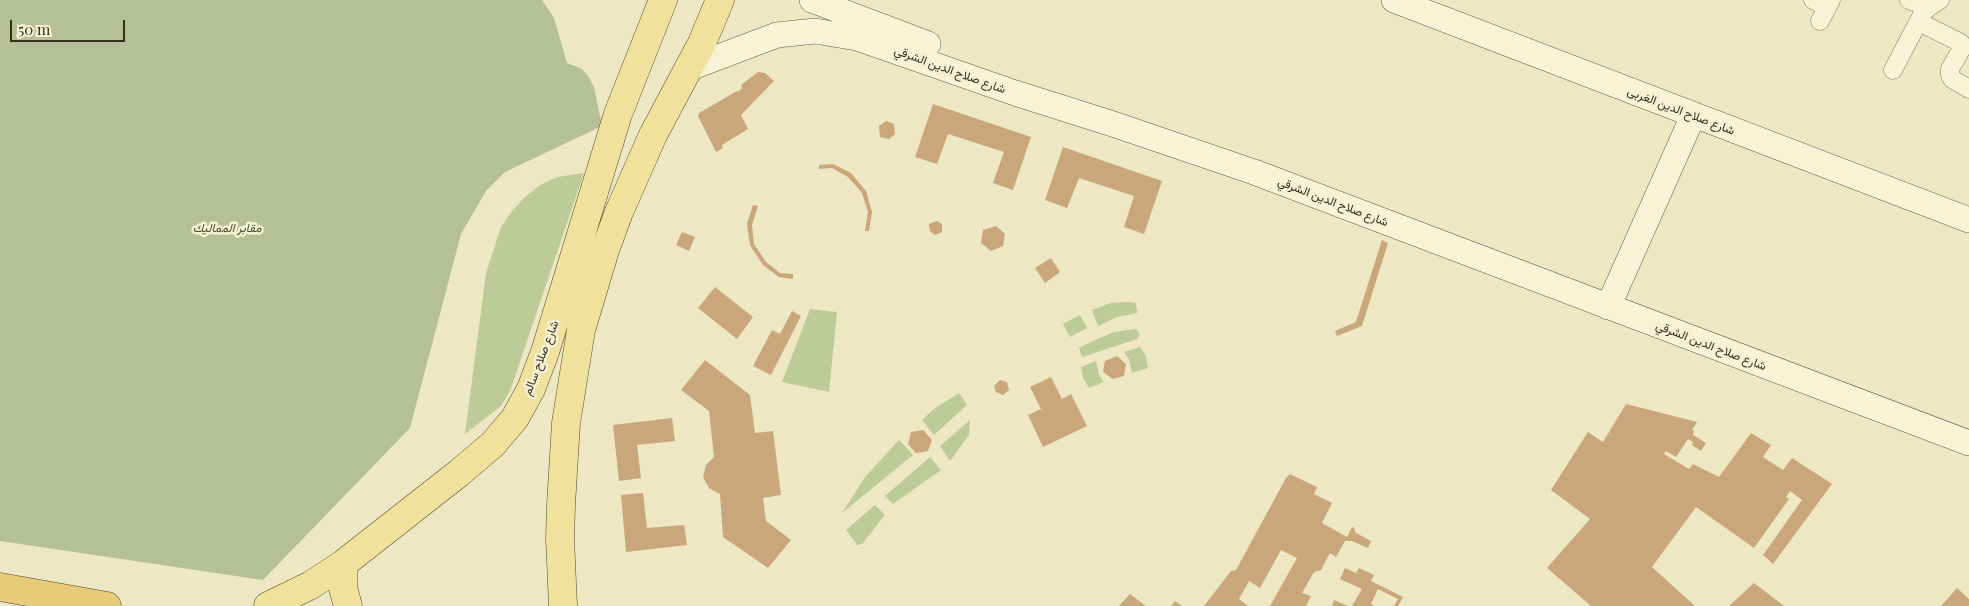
<!DOCTYPE html>
<html>
<head>
<meta charset="utf-8">
<style>
	body { margin:0 }
	#map { position:relative; width:1969px; height:606px; overflow:hidden; background:#ede7c3; font-family:"Playfair Display",serif }
	canvas { display:block }
	.scale { position:absolute; left:10px; top:20px; width:115px; height:22px; box-sizing:border-box; border:2px solid #372e1e; border-top:0; padding-left:6px; font-size:15px; line-height:18px; white-space:nowrap; color:#372e1e; -webkit-text-stroke:4px #f5f0d3; paint-order:stroke }
</style>
</head>
<body>
<div id="map">
<canvas width="1969" height="606"></canvas>
<div class="scale">50 m</div>
</div>
<script>
const context = document.querySelector('canvas').getContext('2d');
context.lineJoin = 'round';
function fill(path, color) {
  context.fillStyle = color;
  context.fill(path, 'evenodd');
}
function toPath(rows) {
  const path = new Path2D();
  for (const r of rows) {
    path.moveTo(r[0], r[1]);
    for (let i = 2; i < r.length; i += 2) path.lineTo(r[i], r[i + 1]);
  }
  return path;
}
function stroke(path, color, width, dash) {
  context.strokeStyle = color;
  context.lineWidth = width;
  context.lineCap = dash ? 'butt' : 'round';
  context.setLineDash(dash || []);
  context.stroke(path);
}
function drawText(font, color, halo, rows, align = 'center') {
  context.font = font + ' "Playfair Display",Vazirmatn,serif';
  context.lineWidth = 5;
  context.setLineDash([]);
  context.textBaseline = 'middle';
  context.strokeStyle = halo;
  context.fillStyle = color;
  for (const [text, x, y, turn = 0] of rows) {
    context.save();
    context.translate(x, y);
    context.rotate((+turn || 0) * Math.PI / 180);
    context.textAlign = isNaN(turn) ? turn : align;
    if (halo) context.strokeText(text, 0, 0);
    context.fillText(text, 0, 0);
    context.restore();
  }
}
fill(toPath([
	[584,173,510,391,501,406,465,434,486,273,501,227,512,211,525,197,540,185,557,177],
	[1128,302,1136,303,1137,313,1117,317,1098,326,1092,310,1111,303],
	[810,309,837,312,829,392,782,382],
	[1080,315,1087,328,1070,337,1063,324],
	[1136,329,1140,334,1137,339,1082,357,1079,348,1095,340,1114,332],
	[1140,347,1146,356,1148,368,1132,373,1129,359,1124,352],
	[1096,361,1099,375,1104,382,1089,388,1083,378,1081,367],
	[959,393,967,405,934,435,922,420,934,409],
	[970,420,969,435,950,461,940,446],
	[899,440,913,455,842,513,865,477],
	[930,457,941,470,893,504,885,496],
	[875,505,885,515,862,544,857,545,846,530]
]), '#bdcb98');
fill(toPath([
	[0,0,542,0,554,18,567,63,582,69,588,76,594,87,602,126,505,172,486,191,461,234,410,428,263,580,0,541]
]), '#b5c097');
fill(toPath([
	[758,72,765,73,774,81,741,115,748,129,722,145,723,148,716,152,698,116,699,113,737,91,738,92,742,88,741,85],
	[933,104,1031,137,1013,190,993,183,1004,152,948,134,937,164,915,157],
	[886,121,894,124,895,134,889,139,880,137,879,126],
	[1063,147,1162,181,1144,234,1124,227,1134,196,1079,178,1067,208,1045,200],
	[833,164,851,173,866,191,872,212,869,231,865,231,868,212,862,193,848,177,832,168,819,169,819,165],
	[753,205,758,206,752,225,754,244,766,262,780,273,793,274,793,279,779,277,763,265,750,245,747,224],
	[937,221,942,224,942,232,935,235,930,231,929,224],
	[996,226,1005,234,1003,246,991,251,981,243,983,230],
	[682,232,695,237,689,251,676,245],
	[1382,240,1388,243,1362,326,1337,336,1335,331,1356,322],
	[1051,258,1060,272,1045,283,1035,268],
	[715,287,753,317,737,339,698,308],
	[792,311,801,316,771,375,753,366,772,330,780,334],
	[1117,356,1126,364,1124,376,1113,379,1103,372,1105,361],
	[705,360,750,395,755,433,773,431,781,495,763,498,766,521,791,540,768,568,723,537,720,494,709,488,703,477,706,465,714,457,709,411,681,390],
	[1051,377,1062,399,1071,394,1087,426,1043,447,1028,415,1041,409,1030,387],
	[1000,380,1007,382,1009,390,1003,395,996,392,994,386],
	[1626,404,1697,422,1692,430,1694,431,1693,435,1706,443,1701,451,1692,445,1693,442,1688,439,1676,457,1666,451,1664,454,1689,469,1693,464,1719,477,1751,433,1771,445,1763,457,1783,470,1792,458,1832,484,1773,564,1763,555,1802,500,1790,491,1786,497,1789,499,1754,548,1696,507,1652,567,1695,606,1591,606,1547,568,1590,519,1551,490,1588,432,1603,442],
	[672,418,675,441,637,445,641,478,619,481,613,425],
	[923,430,932,440,928,451,916,453,908,444,911,432],
	[1290,474,1317,487,1314,494,1332,503,1322,523,1347,537,1352,527,1354,528,1356,533,1371,541,1368,548,1352,541,1345,541,1336,557,1330,553,1321,570,1314,572,1302,593,1311,596,1306,606,1270,606,1297,558,1281,550,1260,588,1249,581,1239,599,1248,606,1204,606,1231,571,1236,570,1286,478],
	[643,493,647,528,684,525,687,545,626,552,621,495],
	[1345,568,1356,573,1359,568,1374,575,1371,581,1403,597,1398,606,1394,606,1398,599,1378,589,1371,604,1374,606,1352,606,1362,589,1340,579],
	[1754,583,1784,606,1729,606],
	[1957,588,1969,599,1969,606,1941,606],
	[1130,594,1146,606,1119,606],
	[1334,600,1348,606,1332,606],
	[1175,601,1182,606,1171,606]
]), '#caa77a');
const minor = toPath([
	[1813,0,1827,7],
	[1909,0,1929,7],
	[1820,21,1831,0],
	[1919,22,1961,43,1962,48,1950,69,1950,75,1952,79,1969,89],
	[1893,70,1923,13,1929,7,1940,0]
]);
const secondary = toPath([
	[812,0,928,44],
	[1394,0,1969,220],
	[687,69,777,35,815,31,857,38,1015,93,1113,124,1254,172,1969,443],
	[1608,307,1693,116]
]);
const primary = toPath([
	[343,564,343,588,348,606],
	[268,606,311,585,343,564,459,473,493,444,515,418,531,389,545,352,618,114,663,0],
	[563,606,560,539,561,505,566,423,581,330,605,250,619,212,653,135,702,43,720,0]
]);
const trunk = toPath([
	[0,587,107,606]
]);
stroke(minor, '#87795a', 19);
stroke(secondary, '#695a3e', 26);
stroke(primary, '#55462f', 29);
stroke(trunk, '#55462f', 29);
stroke(minor, '#f8f3d7', 18);
stroke(secondary, '#f8f3d7', 25);
stroke(primary, '#f0e29c', 28);
stroke(trunk, '#e6cb79', 28);
drawText('12px', '#372e1e', '#f5f0d3', [
	["شارع صلاح الدين الشرقي",950,70,20],
	["شارع صلاح الدين الغربى",1681,111,21],
	["شارع صلاح الدين الشرقي",1333,202,21],
	["شارع صلاح الدين الشرقي",1711,346,21],
	["شارع صلاح سالم",541,358,-69]
]);
drawText('italic 12px', '#415325', '#f5f0d3', [
	["مقابر المماليك",227,228]
]);
</script>
</body>
</html>
